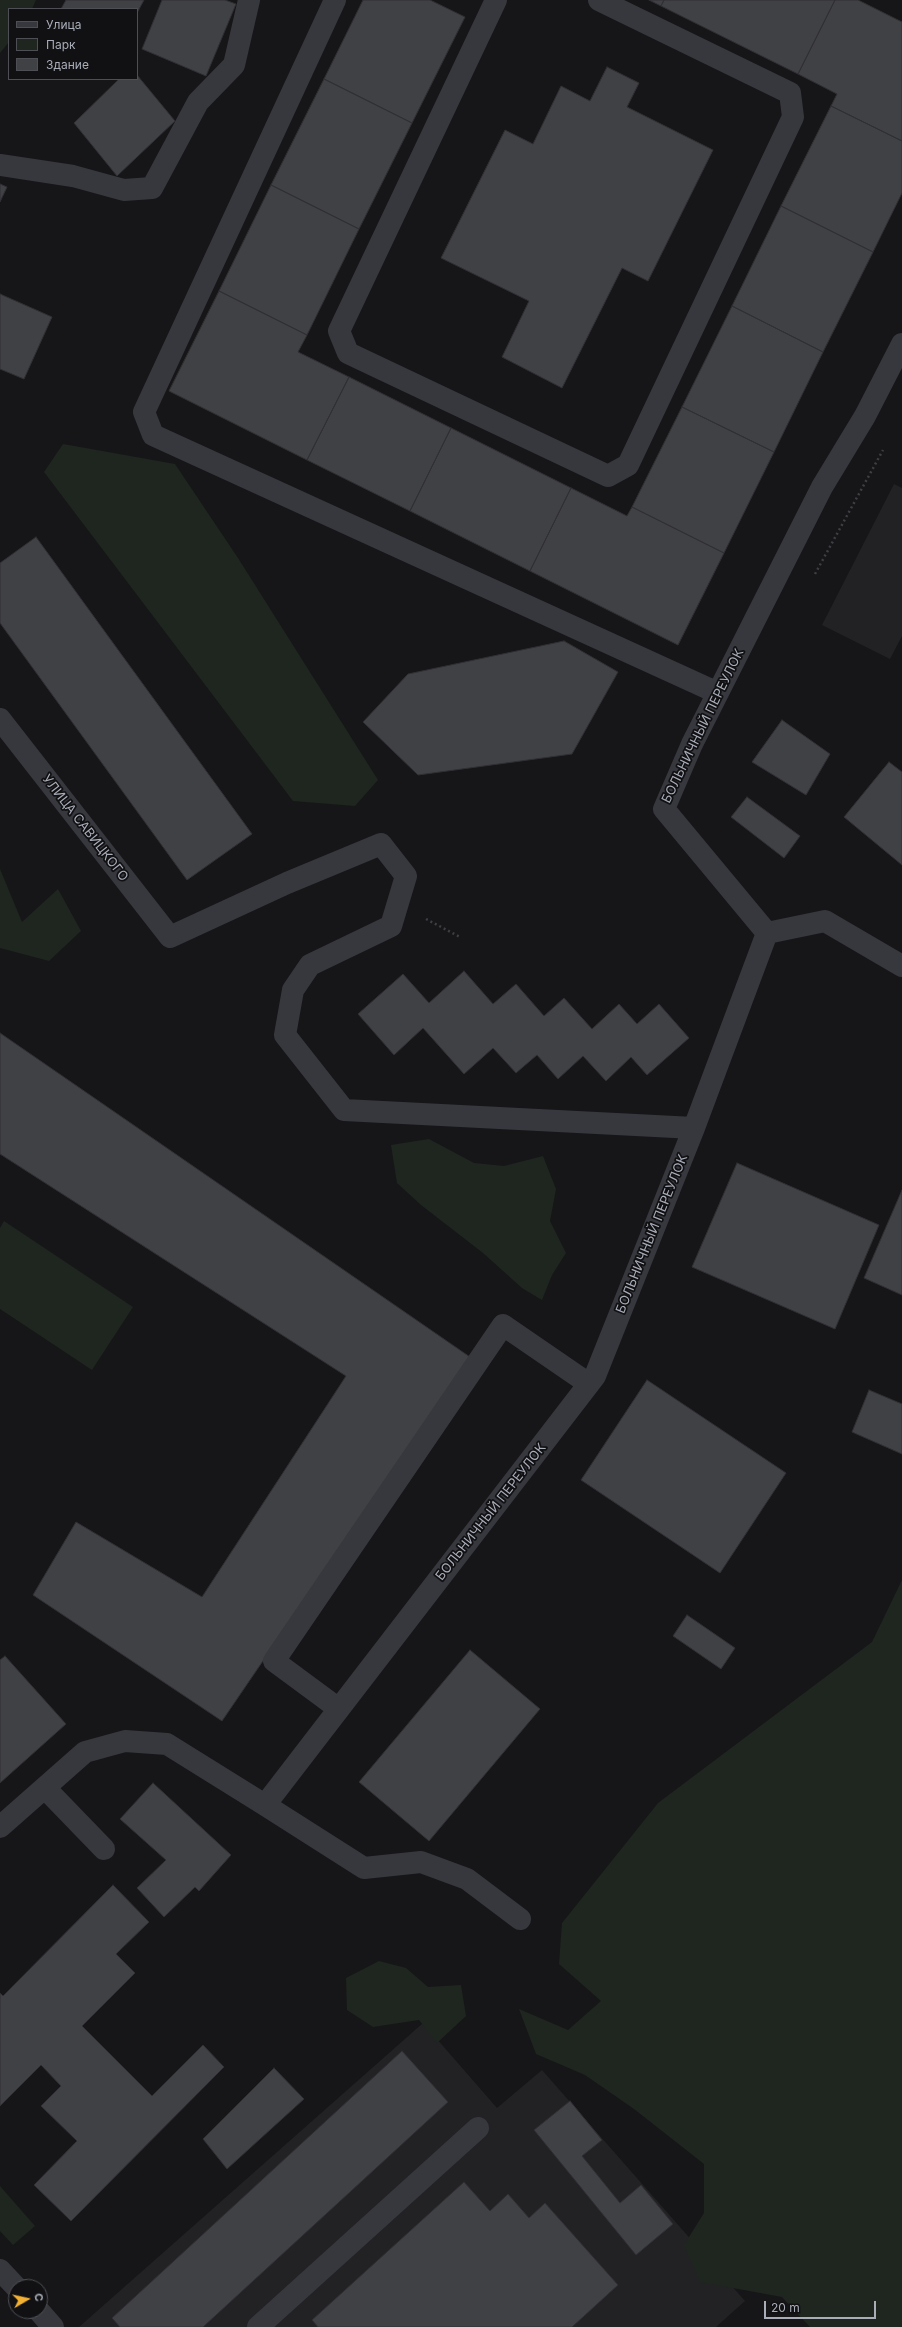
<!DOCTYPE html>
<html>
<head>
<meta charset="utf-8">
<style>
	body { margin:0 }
	#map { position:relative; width:902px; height:2327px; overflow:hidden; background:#161618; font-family:Inter,sans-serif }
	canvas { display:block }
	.legend { position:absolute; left:8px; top:8px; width:130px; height:72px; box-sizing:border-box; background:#111113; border:1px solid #4d4f55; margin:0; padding:5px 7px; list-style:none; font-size:12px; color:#a8adb8 }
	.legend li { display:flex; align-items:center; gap:8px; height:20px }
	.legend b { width:20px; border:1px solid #4d4f55 }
	.north { position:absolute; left:8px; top:2279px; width:40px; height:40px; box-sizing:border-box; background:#111113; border:1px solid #4d4f55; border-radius:50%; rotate:81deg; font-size:11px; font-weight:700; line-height:16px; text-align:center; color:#a8adb8 }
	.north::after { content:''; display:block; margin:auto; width:14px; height:18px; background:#f2b134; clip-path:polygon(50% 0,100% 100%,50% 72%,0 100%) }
	.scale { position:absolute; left:764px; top:2301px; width:112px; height:18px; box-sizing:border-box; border:2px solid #a8adb8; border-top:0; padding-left:5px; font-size:12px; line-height:14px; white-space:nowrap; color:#a8adb8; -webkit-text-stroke:3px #111113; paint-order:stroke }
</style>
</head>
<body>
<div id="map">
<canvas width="902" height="2327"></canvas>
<ul class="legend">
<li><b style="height:5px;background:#37383d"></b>Улица</li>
<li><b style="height:11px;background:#1e261f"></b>Парк</li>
<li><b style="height:11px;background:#404145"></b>Здание</li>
</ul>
<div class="north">С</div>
<div class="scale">20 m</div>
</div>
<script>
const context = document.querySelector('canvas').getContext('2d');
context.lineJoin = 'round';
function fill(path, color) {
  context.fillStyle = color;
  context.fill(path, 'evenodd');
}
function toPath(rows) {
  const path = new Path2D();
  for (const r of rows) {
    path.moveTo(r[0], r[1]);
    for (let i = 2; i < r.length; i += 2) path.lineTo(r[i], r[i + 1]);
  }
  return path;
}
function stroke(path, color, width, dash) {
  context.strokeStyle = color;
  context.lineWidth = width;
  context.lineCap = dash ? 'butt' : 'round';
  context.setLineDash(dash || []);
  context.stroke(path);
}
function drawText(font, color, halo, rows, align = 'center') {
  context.font = font + ' Inter,sans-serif';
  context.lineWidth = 3.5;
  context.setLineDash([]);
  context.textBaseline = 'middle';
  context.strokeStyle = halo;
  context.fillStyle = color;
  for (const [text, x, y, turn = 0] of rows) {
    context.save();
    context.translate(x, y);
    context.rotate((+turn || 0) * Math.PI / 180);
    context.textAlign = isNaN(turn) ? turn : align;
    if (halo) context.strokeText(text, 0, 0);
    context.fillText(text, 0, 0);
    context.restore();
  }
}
fill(toPath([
	[894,484,902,488,902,636,890,659,822,625],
	[423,2023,497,2108,542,2070,745,2301,716,2327,79,2327]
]), '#222225');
fill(toPath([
	[0,0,36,0,32,9,9,9,9,42,0,53],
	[63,444,175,464,238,558,378,780,355,806,293,801,44,472],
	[0,869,22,922,58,889,81,931,49,961,0,948],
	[429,1139,474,1163,504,1166,543,1156,556,1189,550,1221,566,1253,552,1275,542,1300,522,1288,483,1253,421,1205,397,1183,391,1145],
	[4,1221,133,1307,92,1370,0,1309,0,1228],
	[902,1580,902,2327,810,2327,782,2297,700,2282,684,2245,704,2213,704,2164,634,2109,585,2075,536,2054,519,2009,568,2030,601,2001,559,1964,562,1923,658,1803,872,1642],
	[379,1961,406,1968,428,1987,461,1985,466,2016,437,2043,419,2020,373,2027,347,2010,346,1978],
	[0,2186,35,2226,13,2245,0,2231]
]), '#1e261f');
const building = toPath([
	[66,0,144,0,137,13,137,9,61,9,66,0],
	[162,0,225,0,236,4,206,76,142,49,162,0],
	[363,0,430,0,465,17,412,123,324,79,363,0],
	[649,0,664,0,661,6,649,0],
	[664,0,835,0,798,74,661,6,664,0],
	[835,0,858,0,902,22,902,141,831,106,837,94,798,74,835,0],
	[607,67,639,83,627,107,713,150,648,281,622,268,562,388,502,357,529,301,441,258,505,130,533,144,561,86,590,101,607,67],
	[137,75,175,121,117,176,74,123,119,79,137,79,137,75],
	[324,79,412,123,359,229,271,185,324,79],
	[831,106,902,141,902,193,873,252,781,206,831,106],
	[0,184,7,187,0,202,0,184],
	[271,185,359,229,307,335,219,291,271,185],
	[781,206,873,252,823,352,732,306,781,206],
	[219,291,307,335,298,352,349,377,307,460,169,391,219,291],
	[0,294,52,317,24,379,0,369,0,294],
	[732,306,823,352,774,452,682,407,732,306],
	[349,377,451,428,410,511,307,460,349,377],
	[682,407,774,452,724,553,632,507,682,407],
	[451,428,571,488,530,571,410,511,451,428],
	[571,488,627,516,632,507,724,553,678,645,530,571,571,488],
	[36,537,252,834,187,880,0,623,0,563,36,537],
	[564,641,618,672,572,754,418,775,363,722,408,674,564,641],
	[782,720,830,754,806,795,752,762,782,720],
	[889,762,902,772,902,865,844,817,889,762],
	[747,797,800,836,784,858,731,817,747,797],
	[464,971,493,1004,516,984,544,1016,564,998,592,1029,619,1004,637,1024,659,1004,689,1038,647,1075,631,1057,606,1081,583,1056,558,1079,537,1055,516,1073,493,1048,464,1074,423,1028,394,1055,358,1014,403,974,429,1003,464,971],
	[0,1033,470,1357,222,1721,33,1595,76,1522,202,1597,346,1376,0,1154,0,1033],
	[737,1163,879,1225,835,1329,692,1267,737,1163],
	[902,1190,902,1295,864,1278,902,1190],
	[647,1380,786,1473,720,1573,581,1480,647,1380],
	[869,1390,902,1404,902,1454,852,1432,869,1390],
	[687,1615,735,1648,721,1669,673,1636,687,1615],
	[470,1650,540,1709,429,1841,359,1782,470,1650],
	[5,1656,66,1724,0,1783,0,1660,5,1656],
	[153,1783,231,1855,199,1891,195,1887,164,1917,137,1888,166,1860,120,1819,153,1783],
	[113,1885,149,1922,116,1954,135,1973,82,2026,152,2096,203,2045,224,2067,71,2221,34,2185,77,2141,41,2106,61,2086,41,2065,0,2106,0,1993,3,1996,113,1885],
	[402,2051,448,2102,203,2327,120,2327,112,2318,402,2051],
	[274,2068,304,2099,227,2169,203,2139,274,2068],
	[570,2101,602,2140,582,2156,620,2203,641,2185,673,2224,636,2255,534,2130,570,2101],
	[464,2182,490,2211,508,2194,529,2218,545,2203,618,2285,572,2327,318,2327,312,2320,464,2182]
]);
fill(building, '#404145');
stroke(building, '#303034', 1);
stroke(toPath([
	[815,574,883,450],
	[426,919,460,937]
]), '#3d3f44', 2.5, [2, 3]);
stroke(toPath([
	[335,0,144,412,153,435,718,693],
	[496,0,339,331,348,353,608,476,628,465,793,117,790,93,599,0],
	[0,165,73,176,124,190,152,188,198,102,234,65,249,0],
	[0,719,170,937,287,883,381,844,406,876,391,926,310,965,293,990,285,1035,344,1110,694,1128],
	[767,933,664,809,692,744,822,487,865,416,902,344],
	[767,933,825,921,902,966],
	[339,1709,274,1661,503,1325,589,1384],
	[45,1788,104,1849],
	[265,1805,364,1868,421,1862,467,1879,520,1919],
	[0,1827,85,1752,125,1741,167,1744,265,1805,595,1376,694,1128,767,933],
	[0,2270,16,2287],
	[39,2311,53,2327],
	[258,2327,478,2128]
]), '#37383d', 22);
drawText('13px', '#a8adb8', '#111113', [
	["БОЛЬНИЧНЫЙ ПЕРЕУЛОК",703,726,-64],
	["УЛИЦА САВИЦКОГО",85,828,52],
	["БОЛЬНИЧНЫЙ ПЕРЕУЛОК",652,1234,-68],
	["БОЛЬНИЧНЫЙ ПЕРЕУЛОК",491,1512,-52]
]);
</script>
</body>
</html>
